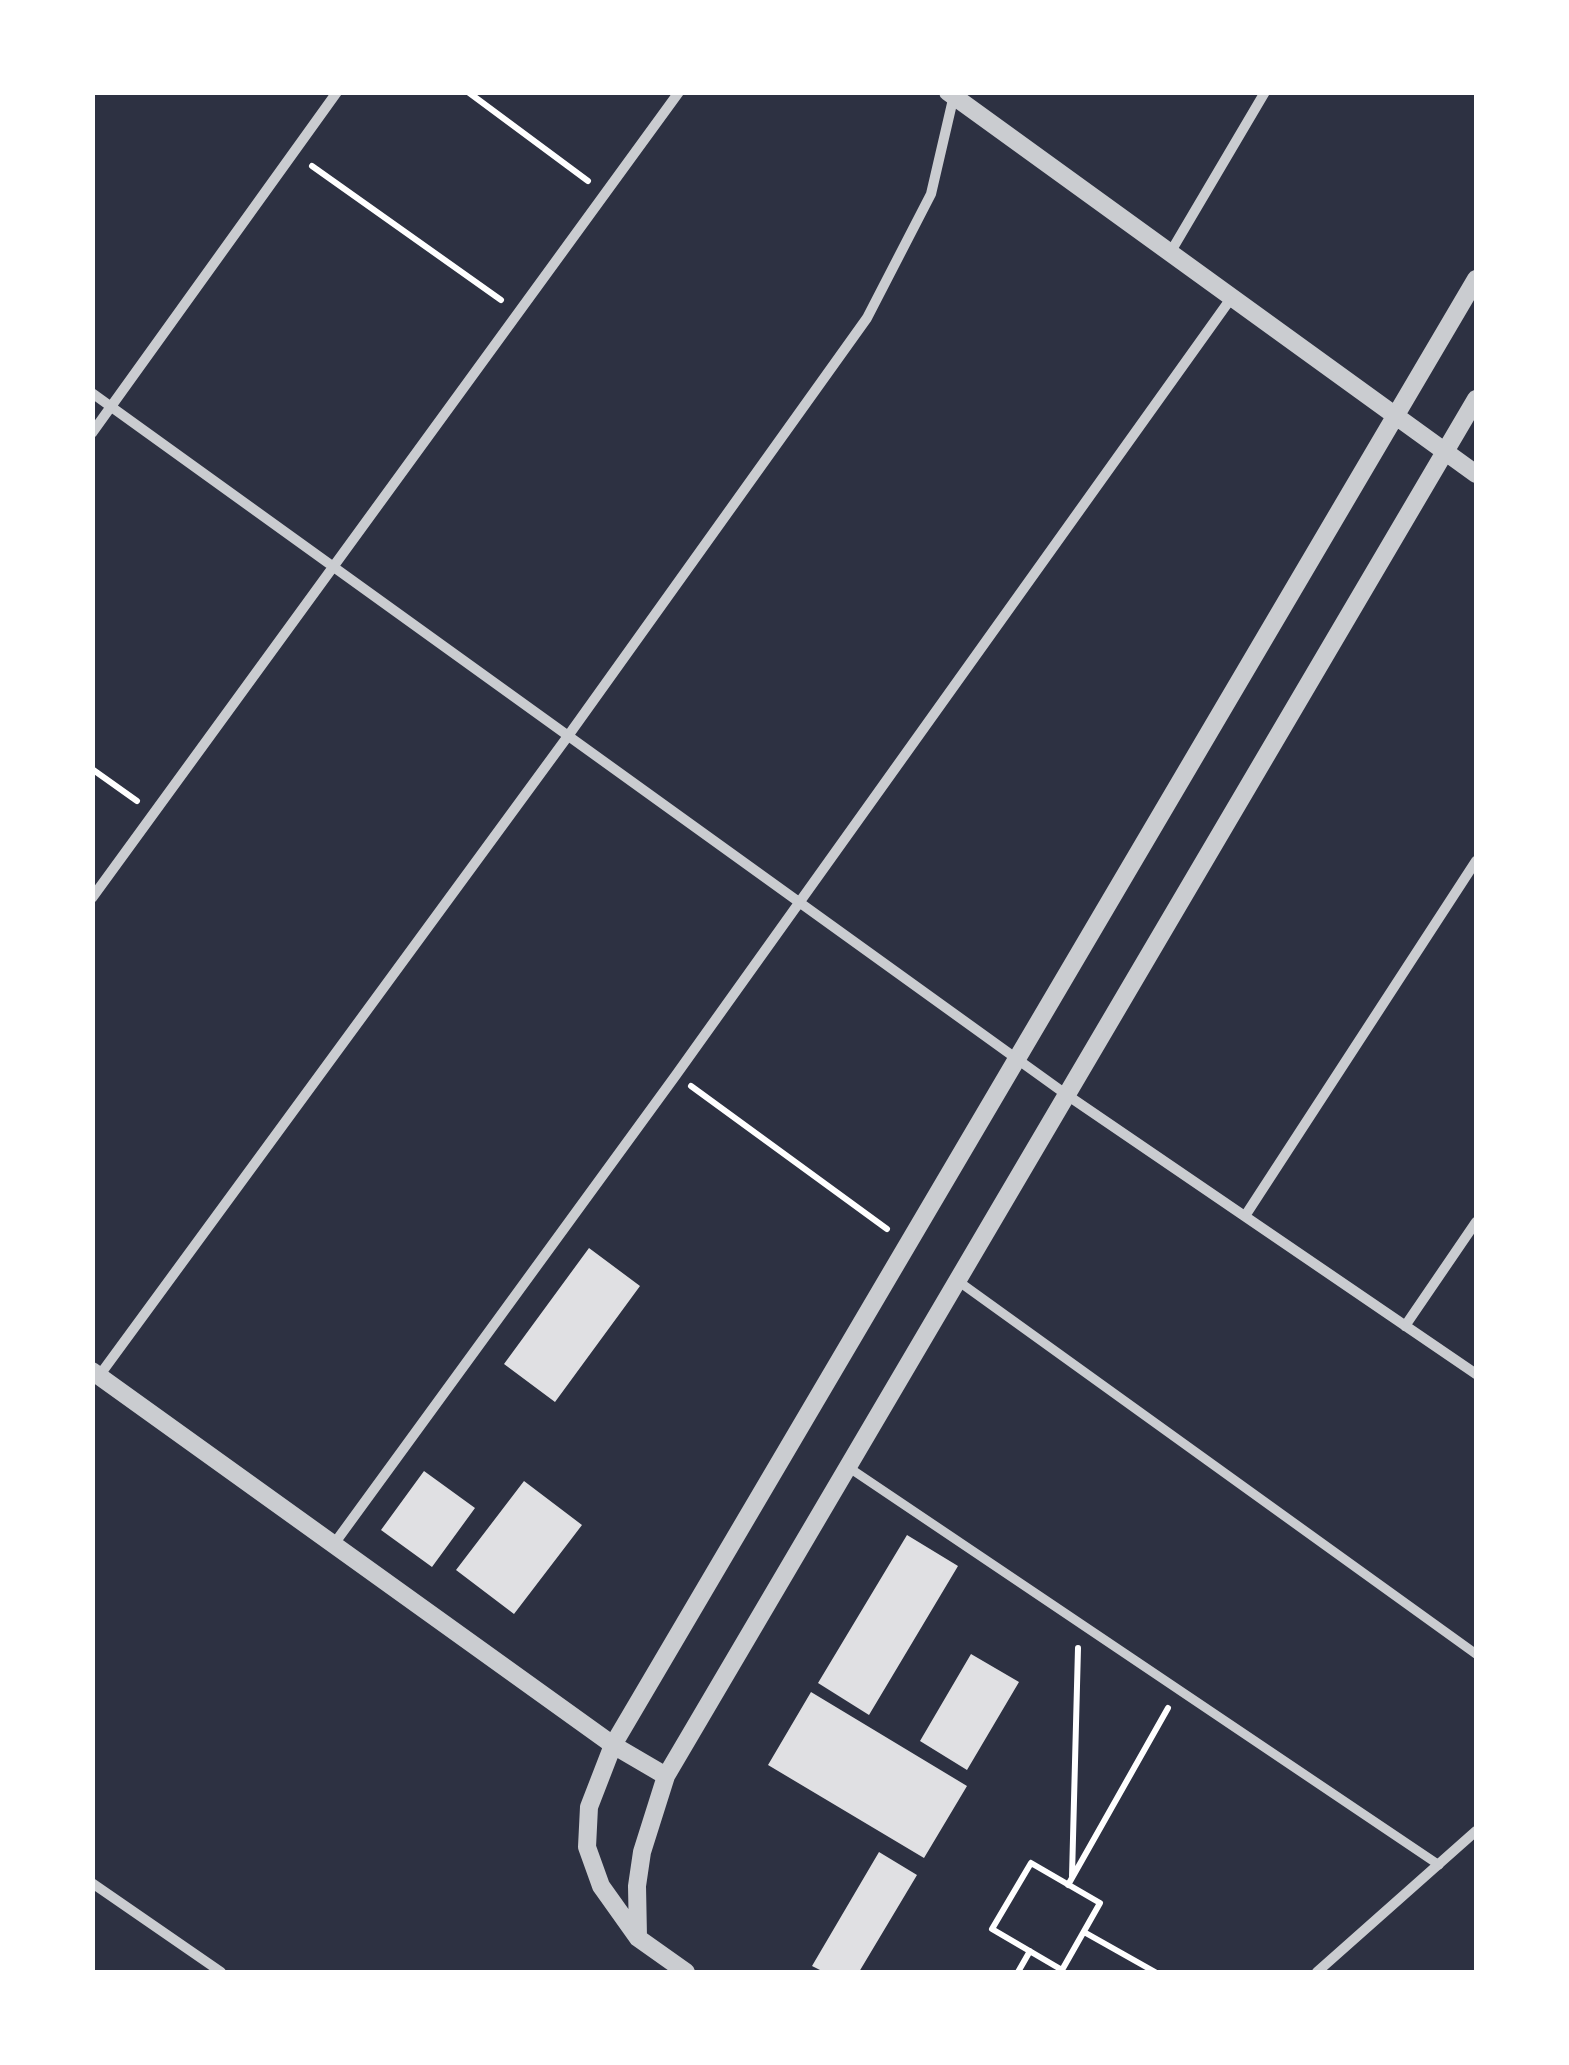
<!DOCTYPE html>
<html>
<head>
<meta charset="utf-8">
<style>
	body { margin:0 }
	#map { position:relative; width:1569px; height:2065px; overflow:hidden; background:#2d3142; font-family:Literata,serif }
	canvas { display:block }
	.frame { position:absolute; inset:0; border:95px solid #fff; pointer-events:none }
</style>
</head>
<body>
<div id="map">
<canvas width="1569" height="2065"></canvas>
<div class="frame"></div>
</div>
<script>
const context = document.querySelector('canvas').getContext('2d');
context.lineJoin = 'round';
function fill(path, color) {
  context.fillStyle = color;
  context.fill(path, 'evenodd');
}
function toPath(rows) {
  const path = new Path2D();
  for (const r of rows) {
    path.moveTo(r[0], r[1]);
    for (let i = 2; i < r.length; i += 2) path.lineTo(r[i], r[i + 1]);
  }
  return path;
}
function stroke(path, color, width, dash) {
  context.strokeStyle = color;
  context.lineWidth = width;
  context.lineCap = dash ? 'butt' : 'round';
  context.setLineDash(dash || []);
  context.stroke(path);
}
fill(toPath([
	[589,1248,640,1286,555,1402,504,1364],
	[424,1471,475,1508,432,1567,381,1530],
	[524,1481,582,1525,514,1614,456,1570],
	[907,1535,958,1566,869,1715,818,1683],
	[971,1654,1019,1682,967,1770,920,1741],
	[811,1692,967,1786,924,1858,768,1765],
	[879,1852,917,1875,859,1972,824,1972,812,1966]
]), '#e0e0e3');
stroke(toPath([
	[468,92,588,181],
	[312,166,501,300],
	[92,769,137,801],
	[691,1086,887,1229],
	[1031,1863,1100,1903,1062,1970,992,1929,1031,1863],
	[1072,1876,1078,1648],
	[1068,1885,1168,1708],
	[1084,1932,1155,1972],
	[1018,1972,1030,1951]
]), '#fff', 6);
stroke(toPath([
	[958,1281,1476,1654],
	[848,1467,1439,1865]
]), '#caccd0', 9);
stroke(toPath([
	[1170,253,1265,92],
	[92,393,1067,1095,1476,1374],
	[92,433,337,92],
	[92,898,679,92],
	[1245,1216,1476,861],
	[1405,1326,1476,1222],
	[99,1376,568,736,867,318,931,194,954,95],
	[334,1544,676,1075,1232,297],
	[92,1883,221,1972],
	[1317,1972,1476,1831]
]), '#caccd0', 10);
stroke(toPath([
	[948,92,1476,474],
	[92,1371,613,1745,666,1776],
	[638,1937,637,1886,642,1852,666,1776,1476,399],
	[686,1972,638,1938,601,1886,587,1847,589,1807,613,1745,1476,279]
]), '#caccd0', 18);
</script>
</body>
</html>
